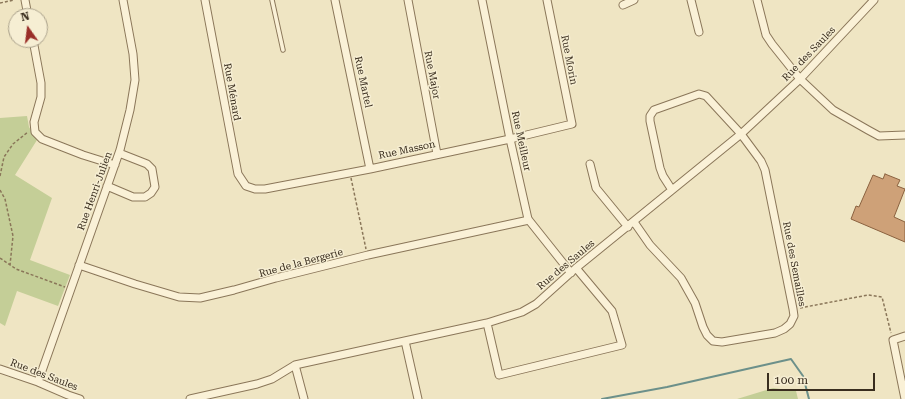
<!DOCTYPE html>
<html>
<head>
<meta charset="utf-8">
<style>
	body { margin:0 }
	#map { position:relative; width:905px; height:399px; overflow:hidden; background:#efe5c3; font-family:"Roboto Serif",serif }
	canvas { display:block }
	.north { position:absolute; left:8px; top:8px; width:40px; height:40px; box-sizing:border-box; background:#f6eed3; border:1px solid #aaa18b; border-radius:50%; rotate:346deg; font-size:11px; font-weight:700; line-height:16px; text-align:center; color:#392d1e }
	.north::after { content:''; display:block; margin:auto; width:14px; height:18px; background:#9a2e28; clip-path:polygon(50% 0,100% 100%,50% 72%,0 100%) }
	.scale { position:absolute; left:767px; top:373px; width:108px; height:18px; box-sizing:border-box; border:2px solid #392d1e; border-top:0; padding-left:5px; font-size:12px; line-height:14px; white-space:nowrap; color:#392d1e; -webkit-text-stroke:3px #f6eed3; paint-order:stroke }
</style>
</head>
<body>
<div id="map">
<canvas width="905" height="399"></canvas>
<div class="north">N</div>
<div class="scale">100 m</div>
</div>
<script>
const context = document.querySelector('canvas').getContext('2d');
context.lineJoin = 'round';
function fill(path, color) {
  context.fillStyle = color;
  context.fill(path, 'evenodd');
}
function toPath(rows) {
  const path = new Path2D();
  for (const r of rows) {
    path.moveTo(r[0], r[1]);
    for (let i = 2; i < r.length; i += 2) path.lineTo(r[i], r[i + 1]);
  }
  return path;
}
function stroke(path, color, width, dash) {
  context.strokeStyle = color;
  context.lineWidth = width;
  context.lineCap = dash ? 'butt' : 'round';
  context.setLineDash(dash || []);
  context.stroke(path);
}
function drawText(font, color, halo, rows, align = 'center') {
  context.font = font + ' "Roboto Serif",serif';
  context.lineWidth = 3;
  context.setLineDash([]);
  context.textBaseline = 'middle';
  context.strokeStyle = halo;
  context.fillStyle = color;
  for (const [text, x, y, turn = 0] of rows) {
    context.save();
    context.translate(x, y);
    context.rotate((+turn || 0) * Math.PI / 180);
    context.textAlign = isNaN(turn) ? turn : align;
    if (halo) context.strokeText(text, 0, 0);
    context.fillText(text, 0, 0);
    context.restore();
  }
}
fill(toPath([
	[27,116,29,127,37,140,15,175,52,198,30,260,70,275,58,306,17,291,5,326,0,323,0,118],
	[773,388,796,391,798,399,737,399]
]), '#c4ce97');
stroke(toPath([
	[602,399,667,387,791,359,803,376,809,399]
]), '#6c908a', 2);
const building = toPath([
	[885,174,900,180,897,186,905,189,894,217,905,222,905,242,851,219,856,206,859,207,873,175,883,179,885,174]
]);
fill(building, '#cea178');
stroke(building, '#8a613f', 1);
const service = toPath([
	[272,0,283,50]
]);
const minor = toPath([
	[25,0,28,16],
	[205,0,238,174,246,186,255,189,265,189,370,169,510,139,572,124,547,0],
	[335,0,370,169],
	[408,0,437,154],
	[482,0,510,139,528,219,571,273],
	[691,0,699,32],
	[757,0,766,35,772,44,800,79,833,110,868,130,879,136,905,135],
	[623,5,634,0],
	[33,40,41,83,41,97,34,122,35,132,42,139,83,155,115,165],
	[590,164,596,188,628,227],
	[107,186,133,197,145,197,151,193,155,187,152,169,147,164,119,153],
	[634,222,650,245,681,278,695,303,703,327,707,335,713,341,722,342,775,333,784,329,790,324,794,316,793,309,765,170,761,161,741,134,706,96,699,94,654,110,650,116,650,121,660,168,663,176,672,190],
	[79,265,135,284,179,297,200,298,234,290,276,278,368,255,529,220],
	[487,323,499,375,622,345,612,311,576,268],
	[405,341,418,399],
	[295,365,304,399],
	[0,369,38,382,68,395,80,399],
	[38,382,120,150,130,110,135,80,133,54,123,0],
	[190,399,257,384,272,379,295,365,487,323,522,312,536,304,576,268,741,134,800,79,874,0],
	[905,399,893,340,905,336]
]);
stroke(service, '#8a7659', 5.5);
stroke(minor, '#8a7659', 9);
stroke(toPath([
	[0,3,14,0],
	[0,176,4,157,13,144,28,132],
	[351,178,366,249],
	[0,190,5,199,13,236,10,265],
	[0,258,16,269,65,287],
	[800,308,868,295,882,297,891,333]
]), '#8a7659', 1.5, [3, 2]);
stroke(service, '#faf1d7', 3.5);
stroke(minor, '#faf1d7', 7);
drawText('10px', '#392d1e', '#f6eed3', [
	["Rue des Saules",809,54,-46],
	["Rue Morin",569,60,79],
	["Rue Major",432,75,79],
	["Rue Martel",363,82,78],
	["Rue Ménard",232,92,80],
	["Rue Meilleur",521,141,78],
	["Rue Masson",407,150,-12],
	["Rue Henri-Julien",95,191,-70],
	["Rue de la Bergerie",301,263,-15],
	["Rue des Semailles",794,264,79],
	["Rue des Saules",566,265,-40],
	["Rue des Saules",44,375,21]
]);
</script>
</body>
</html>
